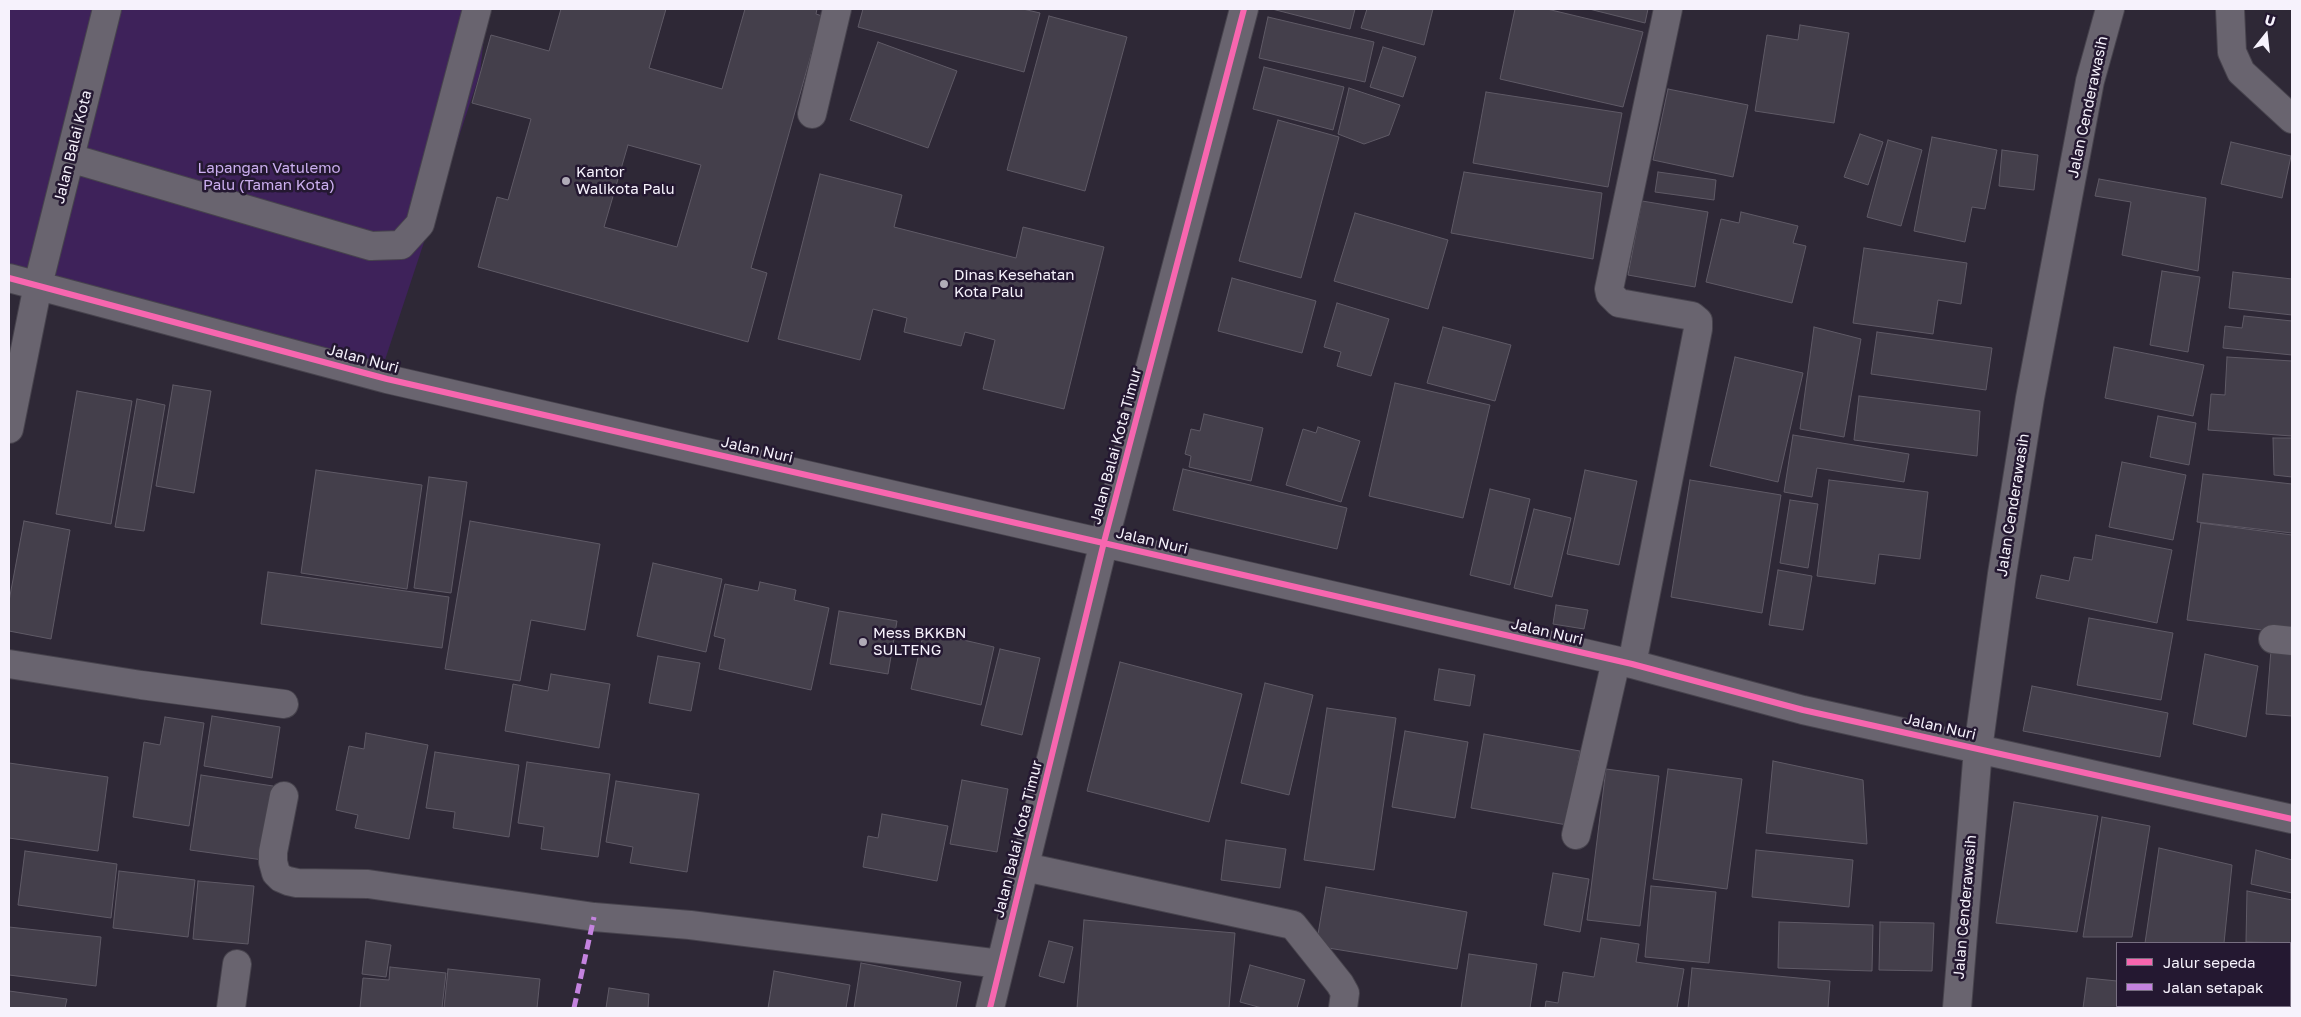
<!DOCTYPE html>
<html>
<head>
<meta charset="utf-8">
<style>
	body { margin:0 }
	#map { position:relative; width:2301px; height:1017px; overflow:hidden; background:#2e2836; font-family:"Golos Text",sans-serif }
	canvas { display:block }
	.frame { position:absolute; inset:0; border:10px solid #f6f2fc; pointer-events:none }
	.legend { position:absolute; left:2116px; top:942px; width:175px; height:65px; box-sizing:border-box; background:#241831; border:1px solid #786f82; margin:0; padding:6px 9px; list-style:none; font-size:15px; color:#f6f2fc }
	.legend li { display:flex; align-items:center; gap:10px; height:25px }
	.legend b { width:25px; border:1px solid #786f82 }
	.north { position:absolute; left:2241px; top:10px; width:50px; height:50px; -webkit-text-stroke:4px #241831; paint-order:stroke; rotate:16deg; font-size:14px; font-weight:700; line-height:20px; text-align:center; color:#f6f2fc }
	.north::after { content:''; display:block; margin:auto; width:18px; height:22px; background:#f6f2fc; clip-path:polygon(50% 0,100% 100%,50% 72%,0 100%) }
</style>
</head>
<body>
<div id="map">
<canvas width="2301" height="1017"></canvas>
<div class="frame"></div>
<ul class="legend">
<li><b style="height:6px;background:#f766af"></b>Jalur sepeda</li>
<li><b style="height:6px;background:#c483df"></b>Jalan setapak</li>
</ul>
<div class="north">U</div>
</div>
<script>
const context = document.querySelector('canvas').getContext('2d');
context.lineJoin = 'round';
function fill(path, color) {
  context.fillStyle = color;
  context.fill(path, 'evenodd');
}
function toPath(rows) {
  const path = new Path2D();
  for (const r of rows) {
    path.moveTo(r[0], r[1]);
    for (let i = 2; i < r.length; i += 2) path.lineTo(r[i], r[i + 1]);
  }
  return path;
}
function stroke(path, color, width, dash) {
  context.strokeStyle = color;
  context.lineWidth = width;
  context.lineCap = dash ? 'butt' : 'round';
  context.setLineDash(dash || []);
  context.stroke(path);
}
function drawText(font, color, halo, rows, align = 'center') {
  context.font = font + ' "Golos Text",sans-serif';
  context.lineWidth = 5;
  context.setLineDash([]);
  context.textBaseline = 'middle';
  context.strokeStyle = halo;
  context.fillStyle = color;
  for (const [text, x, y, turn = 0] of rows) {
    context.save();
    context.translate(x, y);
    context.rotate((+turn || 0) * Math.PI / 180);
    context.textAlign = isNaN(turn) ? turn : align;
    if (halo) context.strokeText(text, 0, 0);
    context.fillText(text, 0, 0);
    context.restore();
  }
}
fill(toPath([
	[9,9,487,9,480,73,381,372,9,290]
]), '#3e225a');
const building = toPath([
	[561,9,666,9,649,68,722,89,745,9,817,9,816,14,822,16,751,268,767,273,748,342,478,267,497,197,508,200,531,119,472,103,491,35,549,51,561,9],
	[628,145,701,165,677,247,604,227,628,145],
	[863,9,1023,9,1040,13,1024,72,858,27,863,9],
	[1272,9,1355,9,1350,29,1272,9],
	[1367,9,1433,9,1424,45,1361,28,1367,9],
	[1515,9,1547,9,1643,32,1623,107,1500,79,1515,9],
	[1589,9,1648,9,1645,23,1589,9],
	[1049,16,1127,37,1085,191,1007,170,1049,16],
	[1268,17,1374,42,1365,82,1259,58,1268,17],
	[1800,25,1849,33,1834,123,1755,111,1767,35,1798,40,1800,25],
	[878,42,957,71,928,148,850,120,878,42],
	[1383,47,1416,57,1403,97,1370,87,1383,47],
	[1264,67,1344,87,1333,130,1253,109,1264,67],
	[1349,88,1400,105,1389,135,1364,144,1338,134,1349,88],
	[1668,89,1748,105,1733,177,1653,160,1668,89],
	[1486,92,1622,113,1608,187,1473,163,1486,92],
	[1278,120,1339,137,1301,278,1239,261,1278,120],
	[1860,134,1883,142,1868,185,1844,177,1860,134],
	[1932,137,1997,150,1985,209,1972,207,1965,242,1914,231,1932,137],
	[1888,140,1922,150,1901,226,1867,217,1888,140],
	[2231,142,2291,156,2282,198,2221,184,2231,142],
	[2002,150,2038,155,2034,190,1999,186,2002,150],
	[1464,172,1602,193,1593,259,1451,233,1464,172],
	[1658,172,1716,180,1714,200,1655,192,1658,172],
	[820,174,902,195,894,227,1016,258,1023,227,1104,247,1064,409,983,389,995,340,965,332,961,346,904,332,907,318,873,309,860,360,778,339,820,174],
	[2099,179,2206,198,2198,271,2122,255,2131,202,2095,196,2099,179],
	[1642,201,1708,212,1695,287,1628,275,1642,201],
	[1741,212,1798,226,1793,243,1806,246,1792,303,1706,282,1721,219,1739,223,1741,212],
	[1355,213,1448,240,1428,309,1334,281,1355,213],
	[1864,248,1967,263,1961,304,1938,300,1933,334,1853,323,1864,248],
	[2162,271,2200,277,2188,352,2150,345,2162,271],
	[2233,272,2292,279,2292,315,2229,308,2233,272],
	[1232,278,1316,301,1302,353,1218,331,1232,278],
	[1337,303,1389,319,1371,376,1337,366,1341,352,1324,347,1337,303],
	[2244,316,2292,321,2292,355,2223,348,2225,326,2242,328,2244,316],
	[1443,327,1511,345,1495,401,1427,383,1443,327],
	[1814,327,1861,339,1844,437,1800,429,1814,327],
	[1877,332,1992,348,1986,390,1871,374,1877,332],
	[2114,347,2204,365,2193,416,2105,398,2114,347],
	[1735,357,1803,373,1778,482,1710,466,1735,357],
	[2227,357,2292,361,2292,436,2208,430,2211,394,2225,395,2227,357],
	[1395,383,1490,405,1463,518,1369,496,1395,383],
	[173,385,211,391,194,493,156,486,173,385],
	[77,391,132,401,111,524,56,514,77,391],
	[1859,396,1980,411,1977,456,1854,440,1859,396],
	[137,399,165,405,144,531,115,527,137,399],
	[1204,414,1263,428,1251,481,1189,467,1191,456,1185,454,1191,429,1200,431,1204,414],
	[2158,416,2196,423,2189,465,2150,457,2158,416],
	[1318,427,1360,441,1341,502,1286,485,1303,429,1316,433,1318,427],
	[1793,435,1909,454,1904,482,1817,468,1812,497,1784,492,1793,435],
	[2273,438,2292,438,2292,477,2274,475,2273,438],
	[2122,462,2186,475,2173,540,2109,527,2122,462],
	[1183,469,1347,508,1337,549,1173,510,1183,469],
	[316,470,422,485,407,589,301,573,316,470],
	[1585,470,1637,481,1619,565,1567,554,1585,470],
	[2203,474,2292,484,2292,533,2197,522,2203,474],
	[429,477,467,482,451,593,414,588,429,477],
	[1690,480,1781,495,1762,613,1671,597,1690,480],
	[1829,480,1928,492,1920,559,1879,554,1875,584,1817,576,1829,480],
	[1490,489,1530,499,1510,585,1470,575,1490,489],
	[1790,500,1818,504,1808,568,1780,563,1790,500],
	[1534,509,1571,518,1552,597,1514,588,1534,509],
	[24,521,70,530,51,639,9,631,9,601,24,521],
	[470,521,600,544,585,630,531,620,520,681,445,669,470,521],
	[2201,523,2292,535,2292,634,2187,620,2201,523],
	[2096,535,2172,550,2157,623,2036,598,2041,575,2069,581,2074,557,2092,560,2096,535],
	[653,563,722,579,706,652,637,636,653,563],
	[1778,570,1812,576,1803,630,1769,625,1778,570],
	[268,572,449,597,442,648,261,624,268,572],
	[760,582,796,590,794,600,829,608,811,690,719,669,725,639,714,636,725,584,758,591,760,582],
	[1556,605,1588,610,1584,629,1553,624,1556,605],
	[839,611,897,621,888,674,830,664,839,611],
	[2089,618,2173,633,2161,700,2077,685,2089,618],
	[924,631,994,647,981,705,911,689,924,631],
	[1000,649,1040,658,1022,735,981,725,1000,649],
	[2271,650,2292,652,2292,716,2266,714,2271,650],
	[2205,654,2258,666,2246,737,2193,724,2205,654],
	[658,656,700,663,691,711,649,703,658,656],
	[1120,662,1242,694,1209,822,1087,791,1120,662],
	[1439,669,1475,675,1470,706,1434,700,1439,669],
	[551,674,610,684,599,748,505,731,513,684,548,691,551,674],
	[1265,683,1313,695,1289,795,1241,783,1265,683],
	[2032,686,2168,713,2160,757,2023,731,2032,686],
	[1327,708,1396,718,1374,870,1304,860,1327,708],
	[212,716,280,727,272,778,204,766,212,716],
	[165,717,204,723,189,826,133,817,144,742,160,745,165,717],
	[1405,731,1468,742,1455,818,1392,807,1405,731],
	[366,733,428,745,409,839,355,828,358,815,336,810,349,746,364,749,366,733],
	[1484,734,1580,751,1567,825,1471,808,1484,734],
	[435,752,519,765,509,837,453,828,455,812,426,808,435,752],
	[1773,761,1863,780,1867,844,1766,833,1773,761],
	[527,762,610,774,598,857,541,849,544,827,518,823,527,762],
	[9,763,108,777,98,851,9,838,9,763],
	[1606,769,1659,776,1640,926,1587,920,1606,769],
	[1668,769,1742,779,1727,889,1653,879,1668,769],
	[201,775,273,786,263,860,190,850,201,775],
	[962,780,1008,789,997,852,950,844,962,780],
	[616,781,699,794,687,872,630,863,633,847,606,842,616,781],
	[2014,802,2098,816,2077,932,1996,923,2014,802],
	[882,814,948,826,937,881,863,867,868,836,878,838,882,814],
	[2102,817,2150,826,2132,937,2083,937,2102,817],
	[1226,840,1286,849,1280,888,1221,880,1226,840],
	[2159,848,2232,865,2224,943,2145,943,2159,848],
	[1756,850,1853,860,1849,907,1752,897,1756,850],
	[2256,850,2292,860,2292,893,2251,884,2256,850],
	[25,851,117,864,111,918,18,905,25,851],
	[119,871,195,880,188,937,113,928,119,871],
	[1553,873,1589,879,1580,932,1544,925,1553,873],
	[198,881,254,886,248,944,193,939,198,881],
	[1651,886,1716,892,1709,963,1645,957,1651,886],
	[1326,887,1467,912,1457,969,1316,946,1326,887],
	[2247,891,2292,900,2292,950,2290,950,2290,943,2246,942,2247,891],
	[1084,920,1235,933,1229,1008,1077,1008,1084,920],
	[1779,922,1873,925,1872,971,1778,968,1779,922],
	[1880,922,1934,923,1932,971,1879,970,1880,922],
	[9,927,101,937,96,986,9,975,9,927],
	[1601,938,1639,944,1636,962,1684,969,1677,1008,1545,1008,1546,1001,1558,1003,1563,972,1594,977,1601,938],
	[366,941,391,945,386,977,362,974,366,941],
	[1049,941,1073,947,1064,983,1039,976,1049,941],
	[1469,954,1537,964,1530,1008,1461,1008,1469,954],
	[2290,957,2292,957,2292,1008,2229,1008,2230,1006,2290,1006,2290,957],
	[861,963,961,982,956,1008,854,1008,861,963],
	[1250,965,1305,980,1297,1008,1262,1008,1240,1002,1250,965],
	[390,967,446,973,442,1008,360,1008,363,978,389,980,390,967],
	[1692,968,1830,981,1828,1008,1688,1008,1692,968],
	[448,969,540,979,537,1008,444,1008,448,969],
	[774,971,850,985,846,1008,768,1008,774,971],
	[2087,978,2117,981,2117,1006,2142,1006,2141,1008,2083,1008,2087,978],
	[609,988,649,994,648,1008,606,1008,609,988],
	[9,991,67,999,65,1008,9,1008,9,991]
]);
fill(building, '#443f4b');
stroke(building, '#5f5a66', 1);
const minor = toPath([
	[2230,9,2232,52,2241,72,2292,119],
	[812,114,837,9],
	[70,158,371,246,401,245,420,224,477,9],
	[9,278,387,379,1632,664,1803,710,2292,819],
	[9,429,38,285,107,9],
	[2273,639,2292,641],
	[9,664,141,685,284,704],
	[1632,664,1698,329,1698,321,1692,316,1619,303,1610,294,1609,289,1668,9],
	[284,796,273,852,273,862,276,873,281,878,288,881,297,883,368,884,594,917,690,925,1000,964],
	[1576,835,1616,661],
	[1025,867,1293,925,1340,984,1345,993,1343,1008],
	[231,1008,237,964],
	[990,1008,1104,542,1244,9],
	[1957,1008,1978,749,2002,574,2030,398,2090,81,2110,9]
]);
stroke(minor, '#47434d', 30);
stroke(minor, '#69646f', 28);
stroke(toPath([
	[574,1008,594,917]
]), '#c483df', 5, [10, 5]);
stroke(toPath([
	[9,278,387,379,1632,664,1803,710,2292,819],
	[990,1008,1104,542,1244,9]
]), '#f766af', 6);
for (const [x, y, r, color] of [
	[566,181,5,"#b0abb7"],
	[944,284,5,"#b0abb7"],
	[863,642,5,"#b0abb7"]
]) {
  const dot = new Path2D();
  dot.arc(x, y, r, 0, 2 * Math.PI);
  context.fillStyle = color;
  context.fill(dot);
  stroke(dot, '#241831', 2);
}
drawText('15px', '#f6f2fc', '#241831', [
	["Jalan Cenderawasih",2088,107,-78],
	["Jalan Balai Kota",73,147,-76],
	["Jalan Nuri",363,359,15],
	["Jalan Balai Kota Timur",1116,446,-75],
	["Jalan Nuri",757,450,13],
	["Jalan Cenderawasih",2013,505,-81],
	["Jalan Nuri",1152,541,13],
	["Jalan Nuri",1547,632,13],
	["Jalan Nuri",1940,727,13],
	["Jalan Balai Kota Timur",1018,839,-76],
	["Jalan Cenderawasih",1965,907,-85]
]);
drawText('15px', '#ccaff0', '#241831', [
	["Lapangan Vatulemo",269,168],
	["Palu (Taman Kota)",269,185]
]);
drawText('15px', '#f6f2fc', '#241831', [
	["Kantor",576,172],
	["Walikota Palu",576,189],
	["Dinas Kesehatan",954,275],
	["Kota Palu",954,292],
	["Mess BKKBN",873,633],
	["SULTENG",873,650]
], 'left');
</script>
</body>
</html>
